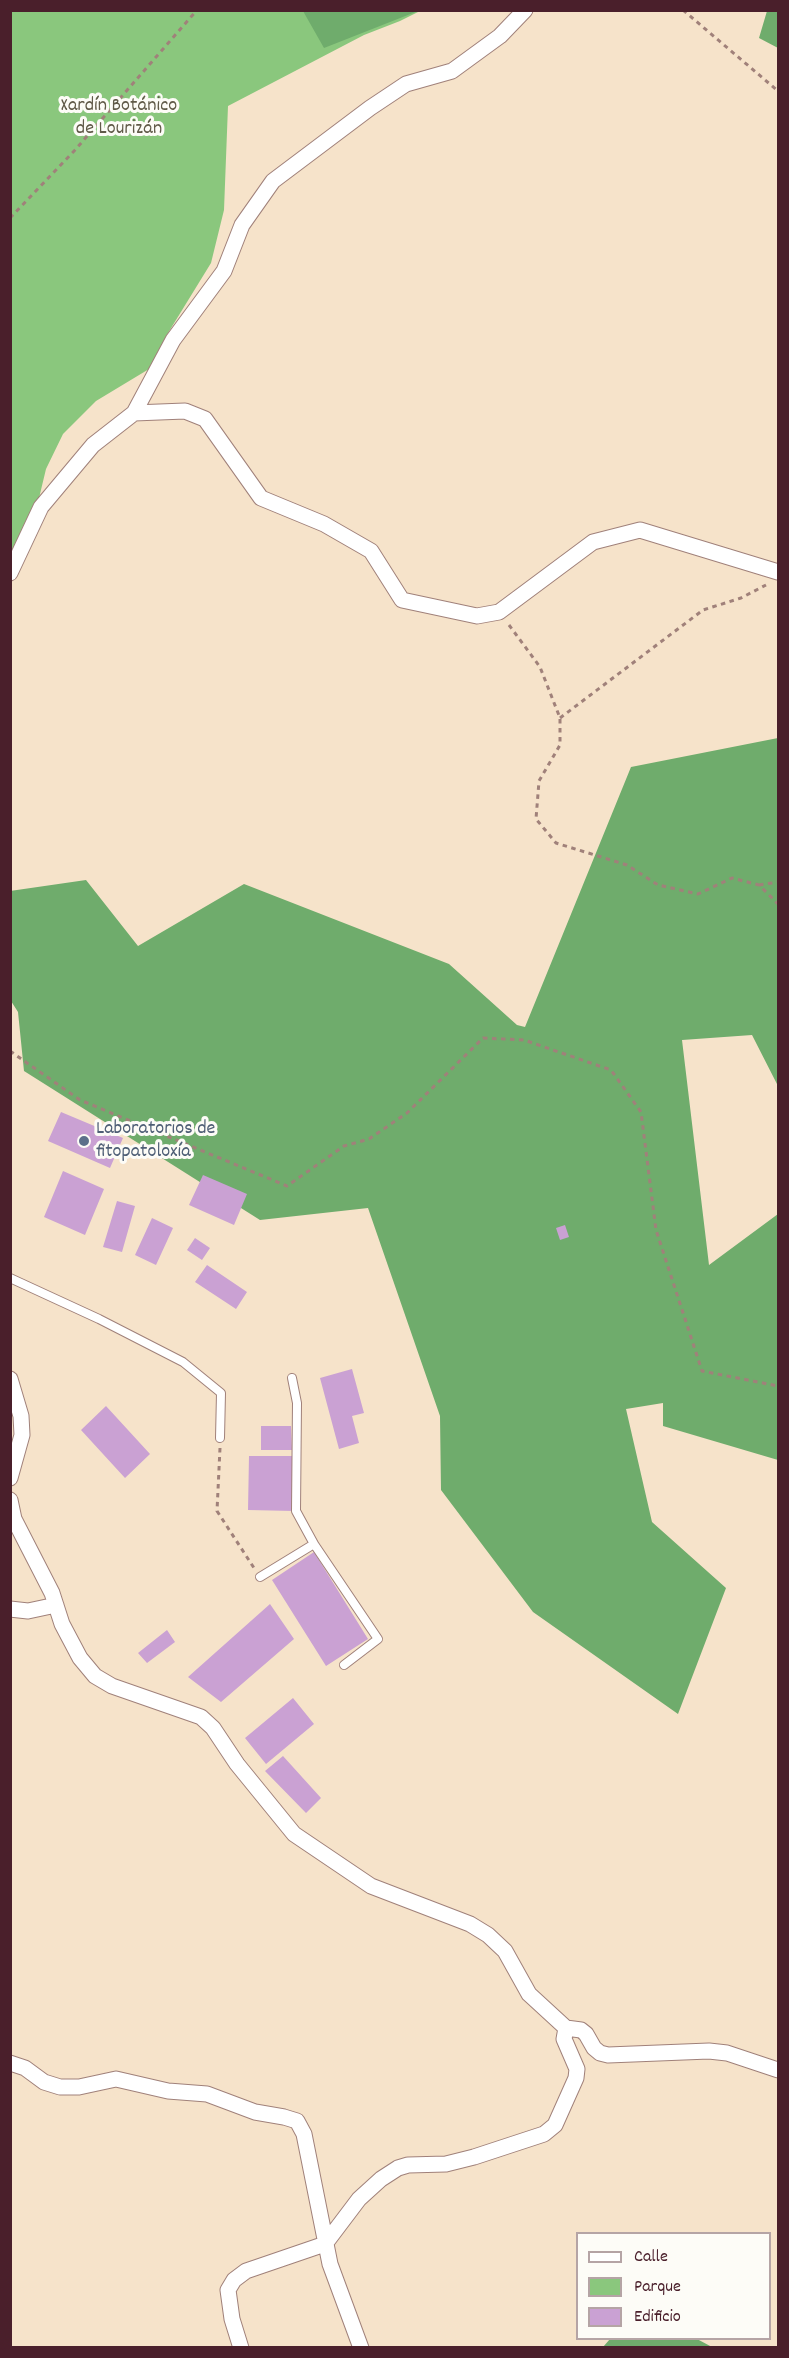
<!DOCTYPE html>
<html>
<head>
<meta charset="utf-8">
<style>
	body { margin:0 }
	#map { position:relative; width:789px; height:2358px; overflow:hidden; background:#f6e3ca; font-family:Dekko,sans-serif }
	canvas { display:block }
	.frame { position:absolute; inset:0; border:12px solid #4a1f2b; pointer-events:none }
	.legend { position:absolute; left:576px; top:2232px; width:195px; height:108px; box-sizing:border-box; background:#fdfcf7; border:2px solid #b5a4a5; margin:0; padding:8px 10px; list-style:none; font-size:18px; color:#4a1f2b }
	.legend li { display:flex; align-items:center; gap:12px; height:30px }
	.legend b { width:30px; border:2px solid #b5a4a5 }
</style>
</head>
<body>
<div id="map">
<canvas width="789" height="2358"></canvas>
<div class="frame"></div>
<ul class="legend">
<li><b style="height:8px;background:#fff"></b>Calle</li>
<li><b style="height:16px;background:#8ac77d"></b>Parque</li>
<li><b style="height:16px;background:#caa1d3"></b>Edificio</li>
</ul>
</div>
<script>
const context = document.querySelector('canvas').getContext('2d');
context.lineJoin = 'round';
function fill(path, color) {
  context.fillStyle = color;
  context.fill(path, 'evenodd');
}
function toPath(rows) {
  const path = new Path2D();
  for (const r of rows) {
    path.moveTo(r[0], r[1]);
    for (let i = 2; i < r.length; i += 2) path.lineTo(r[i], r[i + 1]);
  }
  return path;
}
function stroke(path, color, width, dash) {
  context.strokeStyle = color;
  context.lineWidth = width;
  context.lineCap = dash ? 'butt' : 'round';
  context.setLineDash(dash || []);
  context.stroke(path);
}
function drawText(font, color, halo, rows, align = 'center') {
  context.font = font + ' Dekko,sans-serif';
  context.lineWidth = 6;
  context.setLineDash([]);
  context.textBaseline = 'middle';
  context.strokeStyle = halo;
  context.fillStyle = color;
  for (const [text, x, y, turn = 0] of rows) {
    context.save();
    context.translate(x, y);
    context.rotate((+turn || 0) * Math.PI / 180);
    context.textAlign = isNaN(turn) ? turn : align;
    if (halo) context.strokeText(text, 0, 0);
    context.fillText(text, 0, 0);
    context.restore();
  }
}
fill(toPath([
	[11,11,420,11,400,21,364,35,228,106,224,210,211,263,168,333,154,366,96,401,63,434,46,469,34,519,11,568]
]), '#8ac77d');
fill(toPath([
	[303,11,418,11,324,48],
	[767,11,778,11,778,48,759,38],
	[778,738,778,1086,752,1035,682,1040,709,1265,778,1214,778,1460,663,1426,663,1403,626,1409,652,1522,726,1588,678,1714,533,1612,441,1490,440,1416,368,1208,260,1220,24,1071,18,1012,11,1001,10,891,86,880,138,946,244,884,449,964,517,1025,525,1027,631,767],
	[610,2339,697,2339,712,2347,603,2347]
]), '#6fac6c');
fill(toPath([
	[61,1112,123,1138,110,1168,48,1141],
	[63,1171,104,1189,85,1235,44,1217],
	[203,1175,247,1194,234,1225,189,1205],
	[117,1201,135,1206,122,1252,103,1247],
	[152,1218,173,1228,156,1265,135,1255],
	[565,1225,569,1237,560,1240,556,1228],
	[195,1238,210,1248,202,1260,187,1250],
	[207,1265,247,1292,236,1309,195,1282],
	[352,1369,364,1413,352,1416,359,1443,339,1449,320,1378],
	[106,1406,150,1454,125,1478,81,1430],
	[261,1426,291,1426,292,1450,261,1450],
	[249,1456,294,1456,294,1511,248,1510],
	[314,1552,368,1639,326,1666,272,1580],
	[270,1604,294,1639,221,1702,188,1677],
	[167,1630,175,1642,147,1663,138,1653],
	[293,1698,314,1724,266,1764,245,1738],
	[283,1756,321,1798,306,1813,265,1771]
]), '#caa1d3');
const service = toPath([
	[10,1278,99,1319,183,1362,221,1393,220,1438],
	[292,1378,297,1403,296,1511,314,1544],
	[260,1577,314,1544,378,1639,344,1665]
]);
const minor = toPath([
	[134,413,185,411,205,419,261,498,324,524,371,551,402,600,477,616,499,612,593,542,640,530,778,572],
	[10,573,41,507,93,445,134,413,173,340,224,271,242,225,273,181,370,108,406,84,452,71,500,36,525,10],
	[10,1379,21,1416,22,1435,10,1478],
	[10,1500,14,1519,52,1593,62,1624,80,1658,95,1676,112,1686,201,1717,213,1728,237,1764,294,1834,371,1886,470,1924,488,1935,505,1951,529,1994,566,2028,581,2030,586,2034,594,2048,600,2053,608,2055,709,2051,727,2053,778,2070],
	[10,1609,28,1611,56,1605],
	[10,2063,25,2068,44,2082,60,2087,79,2087,116,2079,168,2091,207,2094,255,2112,284,2117,297,2121,304,2134,330,2264,361,2348],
	[241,2348,232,2319,228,2290,234,2280,246,2271,325,2244,359,2199,381,2179,398,2168,408,2165,446,2164,474,2157,544,2134,555,2125,576,2078,577,2069,564,2039,566,2028]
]);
stroke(service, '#a0817a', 10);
stroke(minor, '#a0817a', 17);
stroke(toPath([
	[683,10,778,91],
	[10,218,75,150,197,10],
	[509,625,540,667,560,718,560,745,539,781,536,819,556,843,627,865,658,885,698,894,732,878,759,885,778,904],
	[560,718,703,610,741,598,766,585],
	[759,885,778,882],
	[10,1051,80,1100,287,1186,344,1146,369,1139,407,1113,483,1038,524,1040,611,1070,641,1112,656,1230,702,1371,778,1386],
	[220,1448,217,1511,254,1568]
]), '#a0817a', 3, [4.5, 4.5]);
stroke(service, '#fff', 8);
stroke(minor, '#fff', 15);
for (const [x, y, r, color] of [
	[84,1141,6,"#5c6f8a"]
]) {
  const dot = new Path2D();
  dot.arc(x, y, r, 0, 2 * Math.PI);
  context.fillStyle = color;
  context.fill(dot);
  stroke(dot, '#fdfcf7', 2);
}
drawText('20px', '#605a48', '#fdfcf7', [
	["Xardín Botánico",119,107],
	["de Lourizán",119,130]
]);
drawText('20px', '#4e5e75', '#fdfcf7', [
	["Laboratorios de",96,1130],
	["fitopatoloxía",96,1153]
], 'left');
</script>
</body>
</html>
